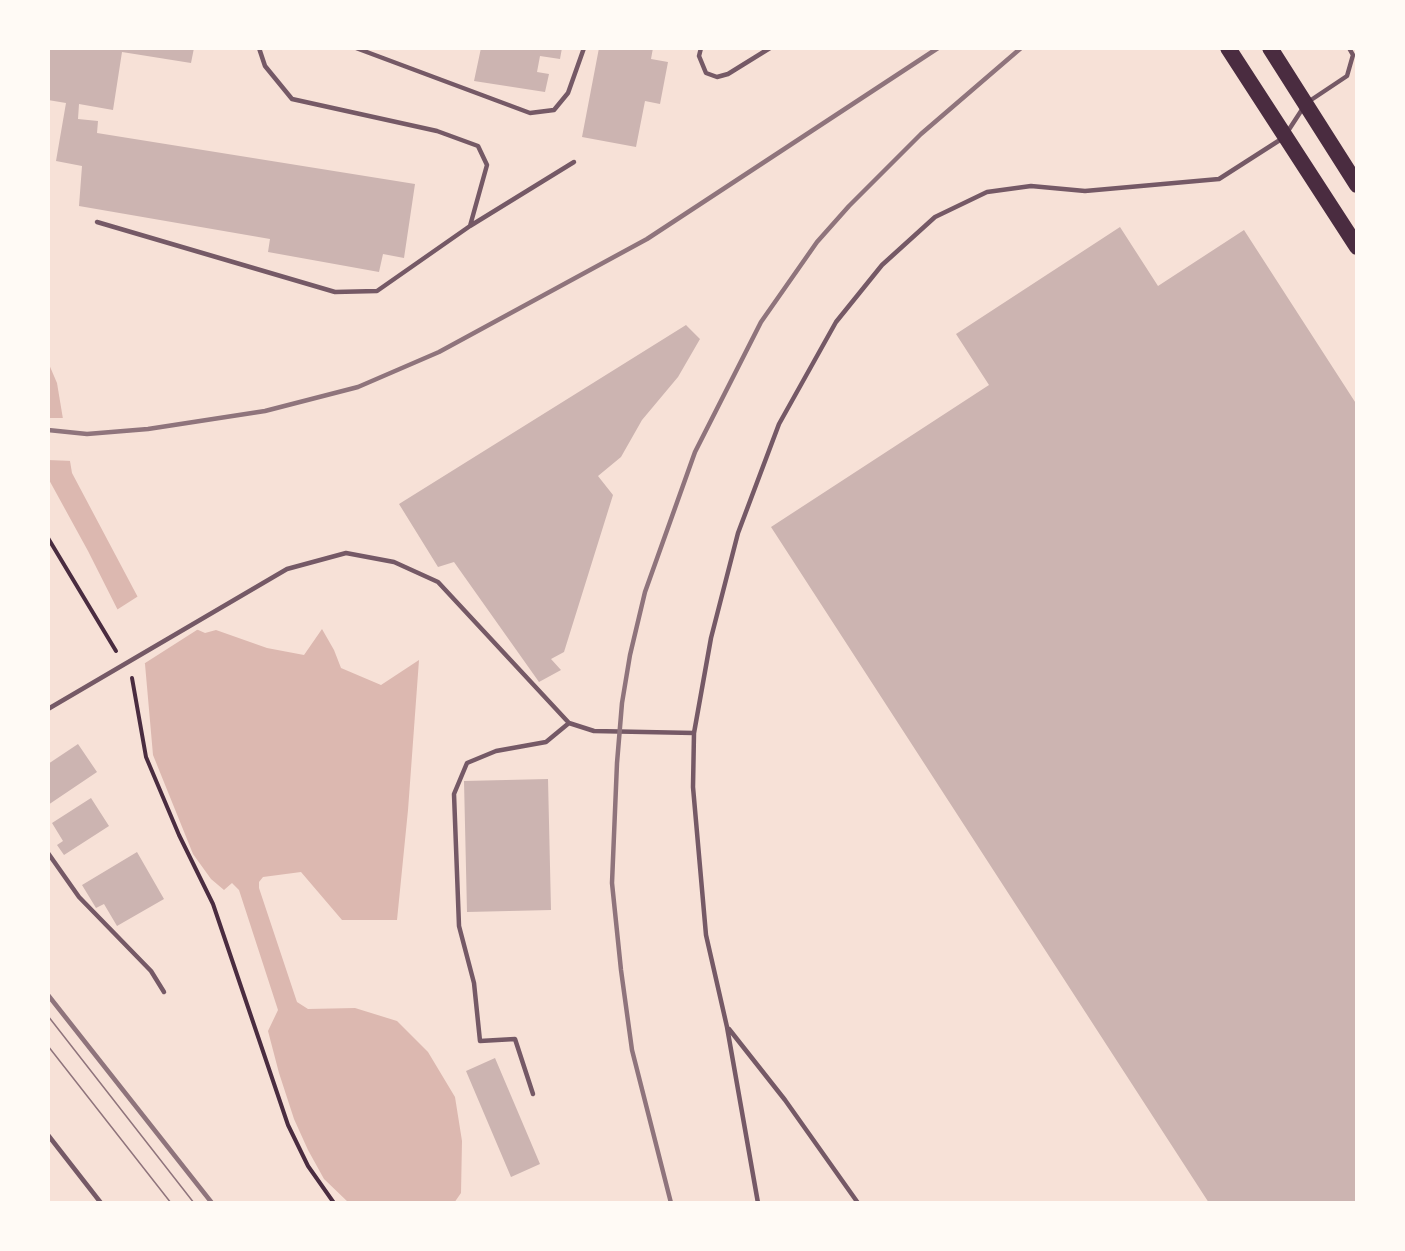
<!DOCTYPE html>
<html>
<head>
<meta charset="utf-8">
<style>
	body { margin:0 }
	#map { position:relative; width:1405px; height:1251px; overflow:hidden; background:#f7e1d7; font-family:"Roboto Serif",serif }
	canvas { display:block }
	.frame { position:absolute; inset:0; border:50px solid #fffaf5; pointer-events:none }
</style>
</head>
<body>
<div id="map">
<canvas width="1405" height="1251"></canvas>
<div class="frame"></div>
</div>
<script>
const context = document.querySelector('canvas').getContext('2d');
context.lineJoin = 'round';
function fill(path, color) {
  context.fillStyle = color;
  context.fill(path, 'evenodd');
}
function toPath(rows) {
  const path = new Path2D();
  for (const r of rows) {
    path.moveTo(r[0], r[1]);
    for (let i = 2; i < r.length; i += 2) path.lineTo(r[i], r[i + 1]);
  }
  return path;
}
function stroke(path, color, width, dash) {
  context.strokeStyle = color;
  context.lineWidth = width;
  context.lineCap = dash ? 'butt' : 'round';
  context.setLineDash(dash || []);
  context.stroke(path);
}
fill(toPath([
	[48,362,57,383,72,473,142,605,205,633,216,630,267,648,304,655,322,629,334,650,341,668,381,685,419,660,408,810,397,920,342,920,301,872,263,877,259,882,259,888,297,1002,308,1009,355,1008,397,1021,428,1052,455,1097,462,1141,461,1193,454,1203,349,1203,324,1179,308,1150,294,1119,279,1073,268,1031,278,1010,239,890,232,883,224,890,211,879,193,854,153,755,145,664,88,551,48,478]
]), '#dcb8b0');
fill(toPath([
	[48,418,66,418,73,461,48,460],
	[140,595,144,603,200,628,142,665,115,611]
]), '#f7e1d7');
fill(toPath([
	[48,48,194,48,191,63,122,52,113,110,79,104,78,119,98,121,97,133,415,184,404,258,383,254,379,272,268,252,270,239,79,206,82,166,56,161,66,103,48,100],
	[481,48,562,48,560,59,540,56,537,72,549,74,545,92,474,81],
	[599,48,653,48,651,59,668,62,660,104,645,101,636,147,582,137],
	[1120,227,1158,286,1244,230,1357,405,1357,1203,1209,1203,771,527,989,385,956,334],
	[686,325,700,339,678,377,642,420,621,457,598,476,613,495,564,652,551,659,561,670,539,682,454,562,438,567,399,504],
	[78,744,97,772,48,805,48,764],
	[548,779,551,910,467,912,464,781],
	[91,798,109,826,64,855,57,845,63,841,52,823],
	[137,852,164,899,117,926,104,904,96,908,82,885],
	[495,1058,540,1164,511,1177,466,1071]
]), '#ccb4b1');
stroke(toPath([
	[48,538,116,651],
	[132,678,146,757,179,835,213,904,288,1125,308,1166,334,1203]
]), '#4a2c40', 4);
stroke(toPath([
	[259,48,265,66,292,99,437,131,478,146,487,165,470,226],
	[356,48,530,113,554,110,568,93,584,48],
	[701,48,699,56,706,73,717,77,728,74,770,48],
	[1308,102,1347,76,1353,55,1349,48],
	[1288,131,1303,108],
	[97,222,335,292,377,291,470,226,574,162],
	[48,709,287,569,346,553,394,562,438,582,569,723,594,731,694,733],
	[48,853,79,897,151,971,164,992],
	[729,1029,785,1100,858,1203],
	[533,1094,515,1039,480,1041,474,983,459,926,454,794,467,763,496,751,546,742,569,723],
	[48,1135,101,1203],
	[758,1203,727,1027,706,935,693,787,694,733,711,638,738,533,779,424,836,322,882,265,935,217,987,192,1031,186,1085,191,1219,179,1283,138]
]), '#755966', 4.5);
stroke(toPath([
	[1228,48,1357,247],
	[1270,48,1357,185]
]), '#4a2c40', 16);
stroke(toPath([
	[48,1016,194,1203],
	[48,1046,171,1203]
]), '#8f747c', 1.5);
stroke(toPath([
	[48,430,87,434,148,429,265,411,358,387,439,352,647,239,938,48],
	[48,995,212,1203],
	[671,1203,632,1050,621,970,612,883,617,763,622,703,630,655,645,592,695,452,761,322,817,242,849,206,921,134,1021,48]
]), '#8f747c', 4.5);
</script>
</body>
</html>
